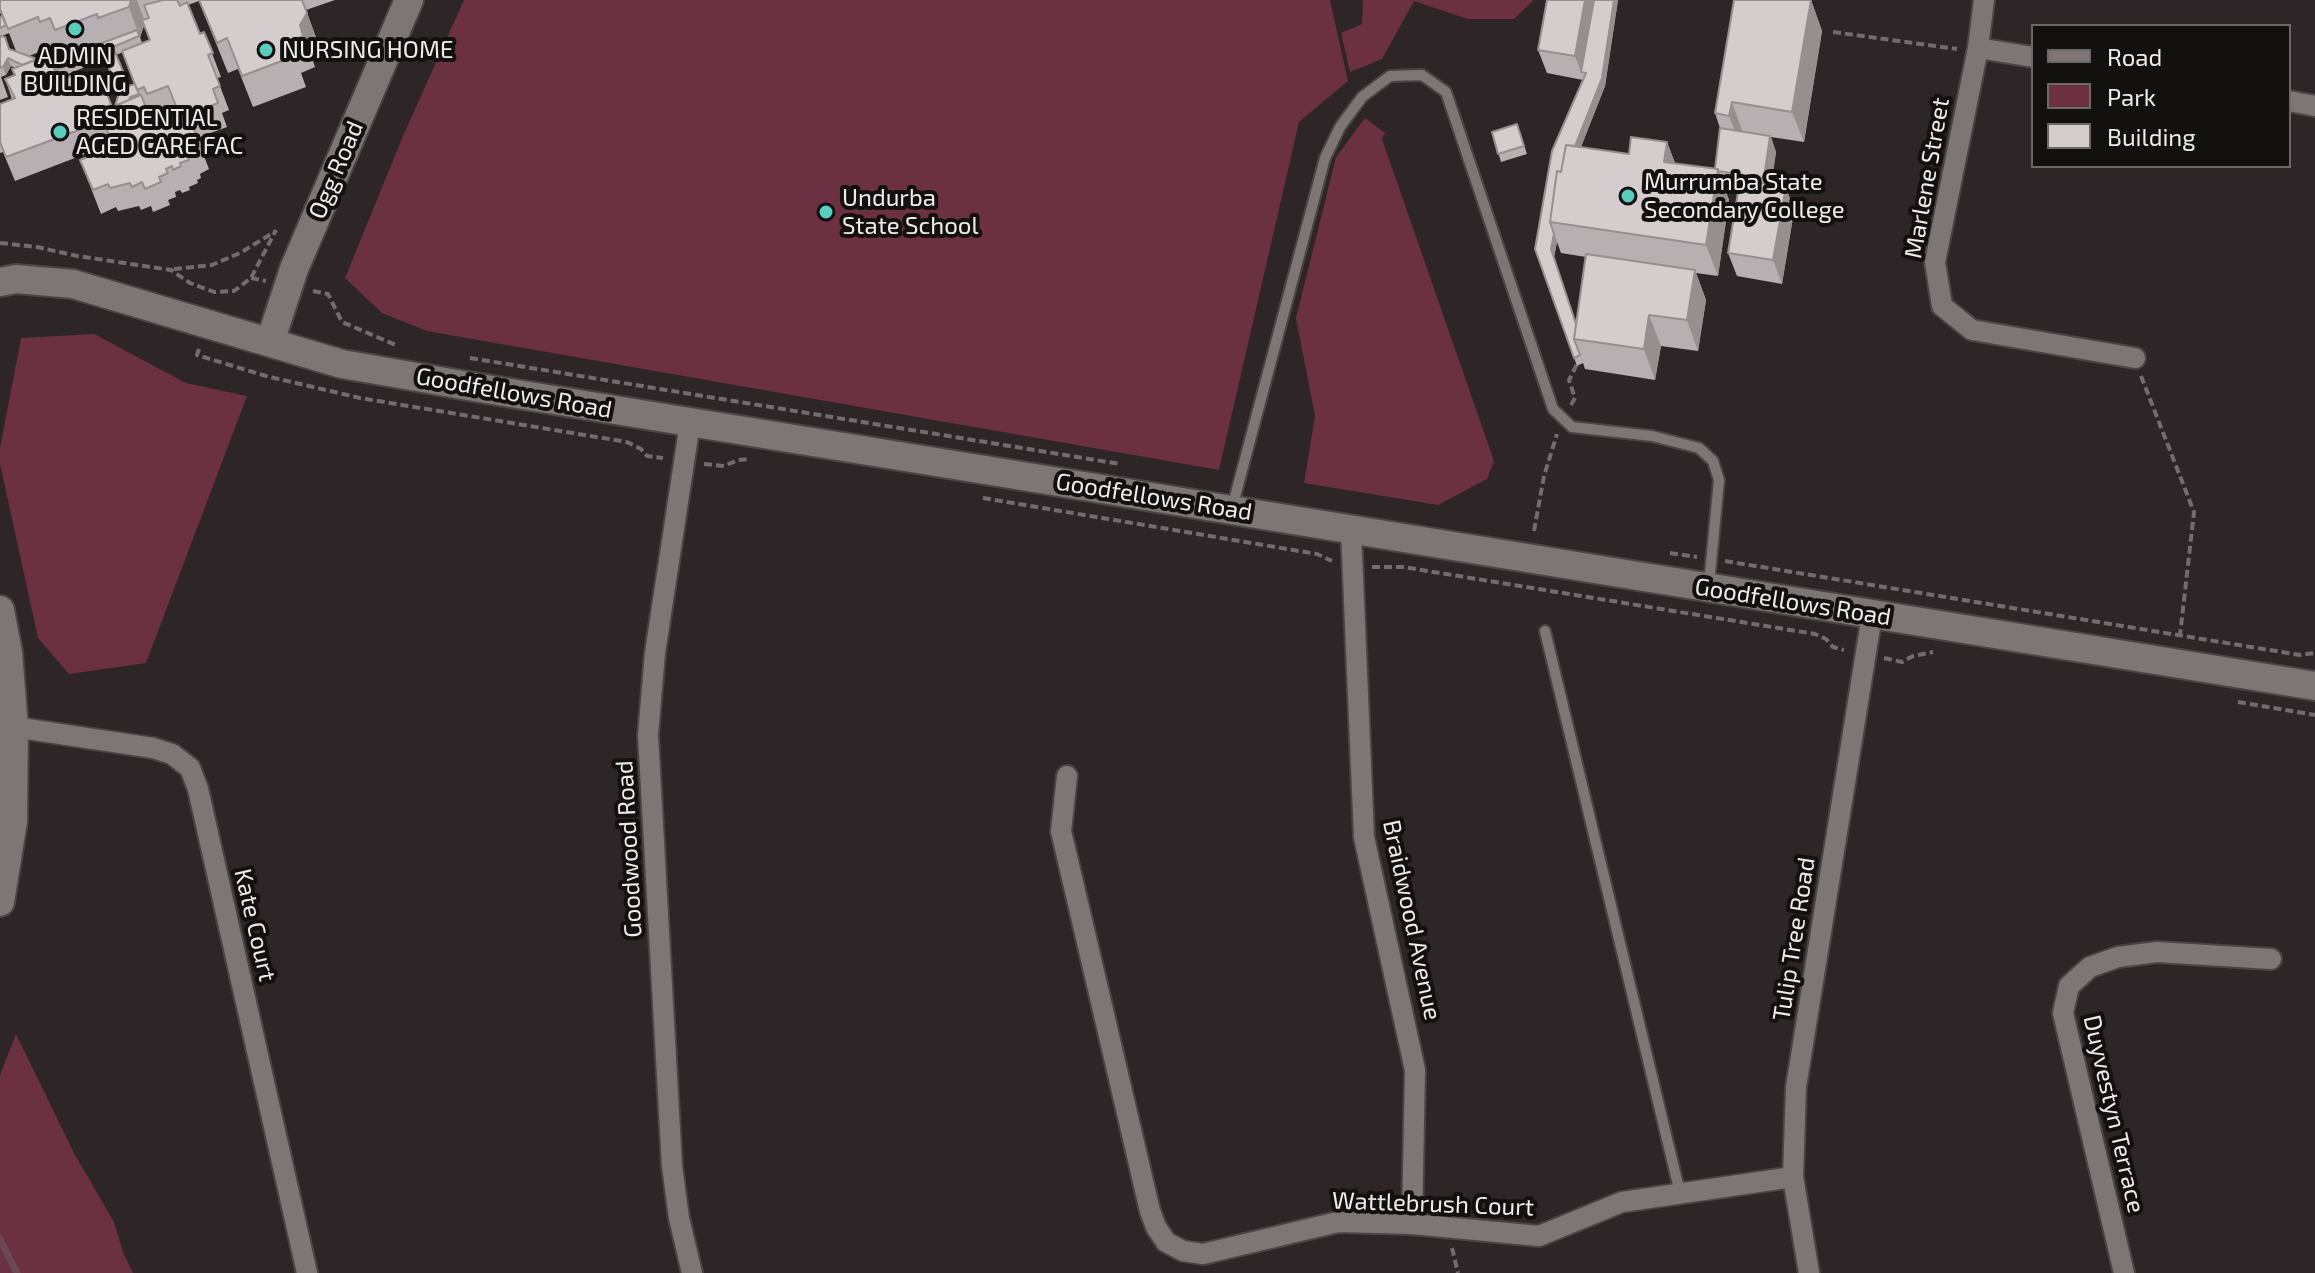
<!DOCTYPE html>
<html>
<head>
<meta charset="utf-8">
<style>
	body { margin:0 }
	#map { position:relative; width:2315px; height:1273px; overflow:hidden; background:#2d2527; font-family:"Exo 2",sans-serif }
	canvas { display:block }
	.legend { position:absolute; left:2031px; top:24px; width:260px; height:144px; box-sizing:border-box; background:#131010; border:2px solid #6b6868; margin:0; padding:10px 14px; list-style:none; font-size:24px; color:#f0ebec }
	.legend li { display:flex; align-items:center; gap:16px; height:40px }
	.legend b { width:40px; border:2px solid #6b6868 }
</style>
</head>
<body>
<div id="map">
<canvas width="2315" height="1273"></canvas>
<ul class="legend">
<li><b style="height:10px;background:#7e7577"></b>Road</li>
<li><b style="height:22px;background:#6b3042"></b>Park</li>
<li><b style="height:22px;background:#d5ccce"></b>Building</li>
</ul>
</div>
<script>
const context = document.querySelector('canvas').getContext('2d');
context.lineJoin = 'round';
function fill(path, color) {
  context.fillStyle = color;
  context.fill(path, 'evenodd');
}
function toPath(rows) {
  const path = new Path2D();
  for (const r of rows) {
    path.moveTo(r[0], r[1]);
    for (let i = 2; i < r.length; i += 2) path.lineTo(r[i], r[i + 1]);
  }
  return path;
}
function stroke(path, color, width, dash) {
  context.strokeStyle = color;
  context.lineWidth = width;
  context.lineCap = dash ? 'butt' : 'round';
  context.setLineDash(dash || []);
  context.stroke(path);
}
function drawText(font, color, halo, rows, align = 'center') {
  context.font = font + ' "Exo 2",sans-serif';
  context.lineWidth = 8;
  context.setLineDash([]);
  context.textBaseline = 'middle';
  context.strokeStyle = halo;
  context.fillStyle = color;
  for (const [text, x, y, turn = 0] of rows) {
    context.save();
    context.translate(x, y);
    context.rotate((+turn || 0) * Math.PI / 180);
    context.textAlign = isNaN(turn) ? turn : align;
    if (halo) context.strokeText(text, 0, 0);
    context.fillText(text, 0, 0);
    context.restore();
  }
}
fill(toPath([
	[464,0,1330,0,1348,81,1299,122,1219,470,427,331,382,313,345,278,403,136],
	[1363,0,1534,0,1514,19,1468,19,1414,1,1382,59,1350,72,1341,33,1362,24],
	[1365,118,1385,133,1382,139,1494,461,1487,479,1438,505,1304,483,1315,416,1296,318,1336,157],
	[94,334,186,383,247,396,146,663,69,674,38,638,0,464,0,448,21,338],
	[16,1034,74,1153,114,1222,123,1252,133,1273,0,1273,0,1075]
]), '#6b3042');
stroke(toPath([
	[0,1239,17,1273]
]), '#6b4855', 7);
const lane = toPath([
	[1232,508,1325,158,1340,127,1362,97,1390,76,1422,75,1446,92,1553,409,1572,427,1652,436,1699,448,1713,461,1719,480,1709,584],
	[1545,631,1680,1193]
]);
const street = toPath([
	[1984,0,1978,48,1935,262,1942,306,1972,330,2135,358],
	[1978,48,2033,57],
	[2289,101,2315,106],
	[690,423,655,653,648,735,672,1166,679,1218,692,1273],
	[1351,530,1364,837,1415,1070,1412,1224],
	[14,727,153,748,172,754,190,768,198,789,307,1273],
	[1067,776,1061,831,1150,1211,1156,1227,1166,1242,1183,1251,1203,1254,1338,1222,1412,1224,1539,1236,1622,1202,1793,1177],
	[1809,1273,1793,1177,1796,1087,1872,615],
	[2124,1273,2063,1013,2069,986,2090,967,2118,957,2157,952,2271,959]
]);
const secondary = toPath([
	[0,282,16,279,73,284,342,364,474,387,2315,686],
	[270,342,294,269,409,0],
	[0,610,8,652,14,727,13,821,0,902]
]);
stroke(lane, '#4a4445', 14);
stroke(street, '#4a4445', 24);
stroke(secondary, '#4a4445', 32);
stroke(toPath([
	[1833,32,1957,49],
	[0,243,37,247,77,256,171,270,190,283,214,292,234,291,251,278,276,230],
	[174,269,212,265,240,253,276,231],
	[251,278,266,281],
	[313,291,328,294,342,322,398,346],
	[199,349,197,355,266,376,360,398,627,442,641,449,647,456,663,458],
	[470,358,1120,464],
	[2141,376,2194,512,2180,635],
	[1571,405,1575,398,1569,380,1578,362],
	[704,464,724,466,738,460,749,459],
	[983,498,1317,554,1332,561],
	[1534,531,1544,476,1557,434],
	[1670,553,1697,557],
	[1725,561,2300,655,2315,653],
	[1372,567,1403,567,1815,634,1826,639,1833,647,1844,650],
	[1884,658,1902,662,1913,656,1933,652],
	[2238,702,2315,715],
	[1452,1248,1458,1273]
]), '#736c6e', 4, [8, 4]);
stroke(lane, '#7e7577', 10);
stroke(street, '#7e7577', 20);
stroke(secondary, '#7e7577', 28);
fill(toPath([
	[0,0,335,0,306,10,318,43,311,56,315,67,301,73,306,87,253,107,238,69,228,73,199,1,188,5,200,34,204,32,221,77,217,78,229,110,222,113,227,127,197,138,209,169,200,174,201,178,197,180,198,183,189,187,190,190,182,193,180,190,175,192,176,197,168,200,170,205,153,212,151,206,141,210,139,206,118,211,116,207,101,214,80,160,94,154,93,151,15,181,3,152,0,153,0,104,12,99,5,79,14,75,15,68,11,66,6,75,1,77,8,97,0,100,0,17,2,17,0,12],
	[144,26,149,40,142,43,140,37],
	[9,33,16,51,9,49,2,36],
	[49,48,51,53,61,49,64,57,47,63,29,56],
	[123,52,135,84,129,86,116,55],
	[105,59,119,93,115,106,112,107,102,95,81,80,59,81,58,78],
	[176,109,180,119,174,121,152,123,148,112,152,111,155,118],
	[1547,0,1618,0,1605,86,1581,147,1629,154,1667,142,1675,163,1715,169,1720,128,1715,113,1811,0,1822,31,1804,142,1771,137,1776,152,1771,185,1786,187,1794,211,1782,284,1737,276,1728,253,1739,189,1724,187,1729,200,1718,276,1696,273,1706,300,1698,351,1661,346,1655,380,1585,369,1583,363,1577,366,1535,249,1583,80,1547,73,1538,50],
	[1557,242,1561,253,1586,257,1576,324,1554,257],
	[1517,124,1527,154,1501,162,1492,132]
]), '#b7afb1');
fill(toPath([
	[131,0,137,0,145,22,140,38,129,7],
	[1585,0,1598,0,1581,72,1575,56],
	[1614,0,1618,0,1605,86,1568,180,1565,172],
	[1811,0,1822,31,1804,142,1792,112],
	[307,13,318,43,311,56,315,67,300,25],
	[8,58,11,66,6,75,3,67],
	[1732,102,1743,133,1741,147,1729,116],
	[1770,136,1776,152,1770,194,1764,178],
	[1667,142,1678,172,1664,162],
	[1718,169,1729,200,1718,276,1706,245],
	[1786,187,1794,211,1782,284,1773,260],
	[1554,234,1557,242,1554,257,1551,249],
	[1695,270,1706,300,1698,351,1687,320],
	[1649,315,1661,346,1655,380,1644,349]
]), '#958f90');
const building = toPath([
	[0,0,131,0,129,7,98,18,97,14,55,30,50,18,40,22,38,17,8,29,0,9,0,0],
	[163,0,177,0,180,6,187,2,200,34,204,32,213,53,208,55,220,86,213,89,218,103,188,115,185,108,178,111,168,86,147,94,144,87,137,90,122,51,150,40,142,20,149,18,144,5,163,0],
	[199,0,302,0,307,13,300,25,303,36,289,42,295,56,242,76,227,38,217,43,199,0],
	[1547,0,1585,0,1575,56,1538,50,1547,0],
	[1594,0,1614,0,1602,78,1575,146,1566,145,1561,172,1557,171,1550,222,1554,234,1551,249,1576,324,1574,339,1580,355,1574,358,1535,249,1552,151,1586,73,1581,72,1594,0],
	[1734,0,1811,0,1792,112,1732,102,1729,116,1715,113,1734,0],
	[2,16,6,25,0,28,0,17,2,16],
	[137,30,139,36,113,47,129,86,135,84,139,94,130,97,129,100,115,106,119,93,102,51,55,70,51,62,137,30],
	[0,36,5,37,9,49,37,59,22,65,8,58,3,67,0,68,0,36],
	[41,58,44,64,51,61,59,81,78,73,81,80,94,75,102,95,107,94,112,107,141,95,152,123,171,114,174,121,188,115,201,146,191,150,193,155,188,156,189,160,180,163,181,166,173,170,172,166,166,169,168,173,159,177,161,182,145,189,142,182,132,187,130,183,110,188,108,184,93,190,80,160,94,154,92,148,111,140,103,121,6,157,0,142,0,104,15,98,5,79,15,75,12,69,41,58],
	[1517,124,1524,146,1498,154,1492,132,1517,124],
	[1720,128,1770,136,1764,178,1718,171,1718,169,1715,169,1720,128],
	[1631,137,1667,142,1664,162,1718,169,1706,245,1550,222,1557,171,1561,172,1566,145,1629,154,1631,137],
	[1740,180,1786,187,1773,260,1728,253,1740,180],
	[1586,254,1695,270,1687,320,1649,315,1644,349,1574,339,1586,254]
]);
fill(building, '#d5ccce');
stroke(building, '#958f90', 2);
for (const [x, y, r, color] of [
	[75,29,8,"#59cebe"],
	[266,50,8,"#59cebe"],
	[60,132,8,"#59cebe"],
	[1628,196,8,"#59cebe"],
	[826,212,8,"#59cebe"]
]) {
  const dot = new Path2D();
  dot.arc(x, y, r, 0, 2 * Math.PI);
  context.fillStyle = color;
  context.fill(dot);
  stroke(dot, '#131010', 3);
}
drawText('24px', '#f0ebec', '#131010', [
	["NURSING HOME",282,50],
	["ADMIN",75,56,"center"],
	["BUILDING",75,84,"center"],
	["RESIDENTIAL",76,118],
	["AGED CARE FAC",76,146],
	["Murrumba State",1644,182],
	["Secondary College",1644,210],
	["Undurba",842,198],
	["State School",842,226]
], 'left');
drawText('24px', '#f0ebec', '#131010', [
	["Ogg Road",336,170,-67],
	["Marlene Street",1927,178,-80],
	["Goodfellows Road",514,393,10],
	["Goodfellows Road",1154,497,9],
	["Goodfellows Road",1793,602,9],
	["Goodwood Road",629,849,-93],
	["Braidwood Avenue",1412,920,78],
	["Kate Court",255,925,77],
	["Tulip Tree Road",1794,939,-81],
	["Duyvestyn Terrace",2114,1114,77],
	["Wattlebrush Court",1433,1204,2]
]);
</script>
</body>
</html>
